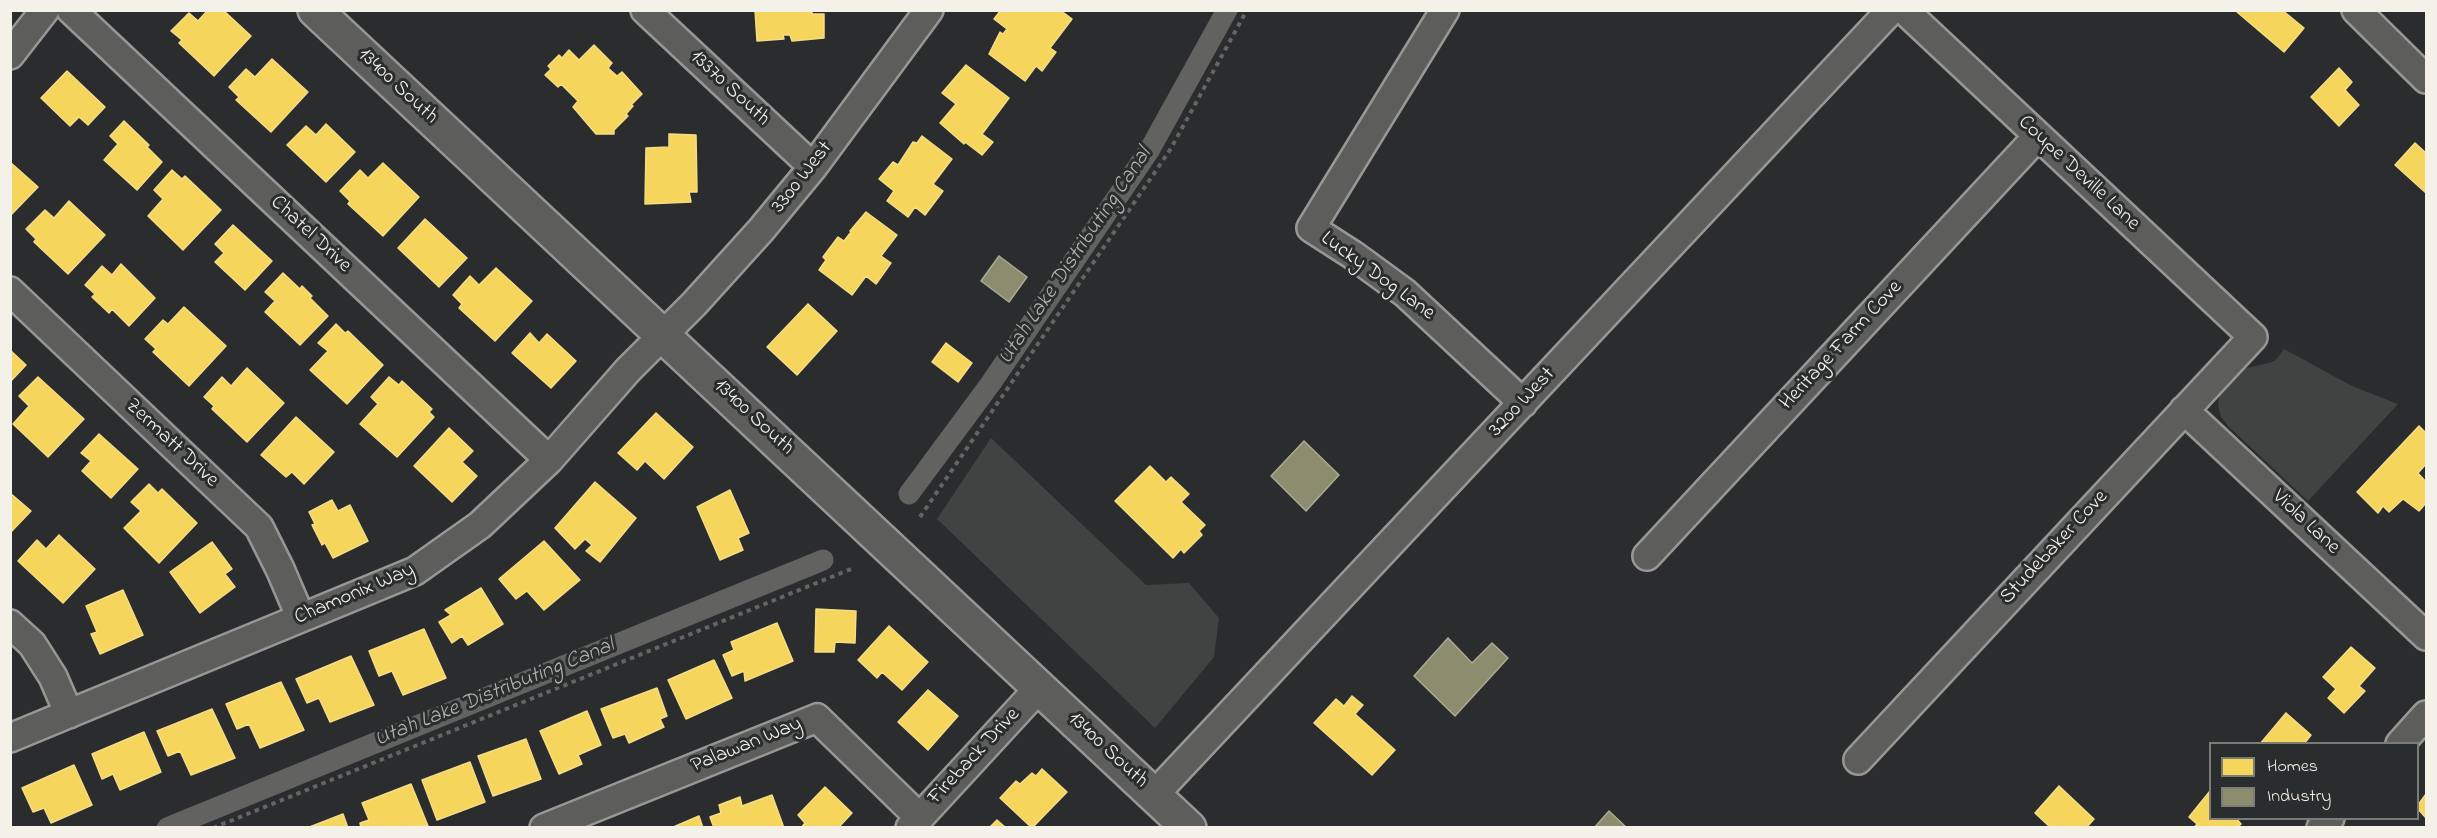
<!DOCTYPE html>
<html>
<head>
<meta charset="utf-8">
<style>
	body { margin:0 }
	#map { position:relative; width:2437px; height:838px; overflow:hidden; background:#2b2c2d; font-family:"Indie Flower",sans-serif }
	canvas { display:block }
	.frame { position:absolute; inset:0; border:12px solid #f4f1e8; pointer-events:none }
	.legend { position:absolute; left:2209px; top:742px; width:210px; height:78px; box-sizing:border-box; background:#2a2d2e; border:2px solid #7b7b78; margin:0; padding:8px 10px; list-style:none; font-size:18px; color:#f4f1e8 }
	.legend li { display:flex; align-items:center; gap:12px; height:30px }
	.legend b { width:30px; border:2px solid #7b7b78 }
</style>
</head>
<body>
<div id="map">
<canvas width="2437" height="838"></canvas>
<div class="frame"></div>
<ul class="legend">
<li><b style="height:16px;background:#f6d55c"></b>Homes</li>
<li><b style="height:16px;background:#8c8c6e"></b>Industry</li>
</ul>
</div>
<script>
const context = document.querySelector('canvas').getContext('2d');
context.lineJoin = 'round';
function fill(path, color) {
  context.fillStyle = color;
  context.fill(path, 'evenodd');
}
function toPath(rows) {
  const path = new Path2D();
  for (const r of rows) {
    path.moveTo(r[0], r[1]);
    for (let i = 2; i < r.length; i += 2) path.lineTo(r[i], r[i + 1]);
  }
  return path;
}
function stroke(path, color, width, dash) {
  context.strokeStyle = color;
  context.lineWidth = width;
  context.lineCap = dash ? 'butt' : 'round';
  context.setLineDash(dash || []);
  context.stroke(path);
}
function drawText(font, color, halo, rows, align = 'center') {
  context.font = font + ' "Indie Flower",sans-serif';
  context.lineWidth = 6;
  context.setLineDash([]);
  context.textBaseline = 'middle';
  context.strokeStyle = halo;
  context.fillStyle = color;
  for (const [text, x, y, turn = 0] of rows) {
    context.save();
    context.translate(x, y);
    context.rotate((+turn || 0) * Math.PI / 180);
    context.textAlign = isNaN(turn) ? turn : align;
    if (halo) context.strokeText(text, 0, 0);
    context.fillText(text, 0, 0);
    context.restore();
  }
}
fill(toPath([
	[2284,349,2352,386,2398,404,2308,501,2229,427,2221,417,2218,406,2219,395,2223,388,2239,372,2247,368,2269,363,2276,360],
	[991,438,1146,585,1189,583,1219,618,1214,657,1155,728,937,519]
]), '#414242');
const homes = toPath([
	[208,10,223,10,251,36,214,76,179,43,182,40,171,31,189,13,198,21,208,10],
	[755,10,812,10,812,14,824,14,824,38,792,41,790,35,783,35,784,39,757,41,755,10],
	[1001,10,1060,10,1072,19,1050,48,1056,52,1042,71,1036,66,1025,81,989,54,1000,32,1003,34,1007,29,994,19,1001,10],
	[2239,10,2282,10,2304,28,2284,52,2237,12,2239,10],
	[594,45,612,63,608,68,617,76,622,72,642,94,631,105,633,106,626,114,628,116,614,130,614,134,596,134,573,107,578,101,561,84,558,87,545,75,551,69,548,66,559,55,562,58,569,50,579,60,594,45],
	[272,59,308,92,271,132,236,100,239,97,229,87,246,69,255,77,272,59],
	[966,65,1009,98,982,134,993,142,982,155,965,142,964,144,940,123,956,104,942,93,966,65],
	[2339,68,2352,82,2345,90,2359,105,2339,126,2311,97,2339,68],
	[67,71,105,107,88,125,79,117,70,126,41,98,67,71],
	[124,121,149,145,147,147,162,162,137,190,104,160,118,144,110,136,124,121],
	[326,124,355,152,326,182,287,145,306,126,316,135,326,124],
	[669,134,696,135,697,192,689,192,691,202,645,204,646,148,669,147,669,134],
	[922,136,952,159,933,184,943,191,925,215,915,207,908,217,887,201,894,191,879,179,893,162,898,165,913,142,917,143,922,136],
	[2415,143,2426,153,2426,193,2395,165,2415,143],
	[10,162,38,187,10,216,10,162],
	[383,163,419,197,383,236,348,204,350,201,340,191,360,170,368,178,383,163],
	[172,170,182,179,185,176,221,210,183,250,148,216,163,199,154,190,172,170],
	[69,201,105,235,68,274,34,242,36,239,26,229,45,210,54,218,69,201],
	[866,212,897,235,881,256,891,263,876,284,866,276,852,295,819,270,826,260,823,257,838,237,844,241,851,232,850,231,866,212],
	[425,219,467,258,439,287,398,248,425,219],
	[233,225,272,261,245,290,215,262,224,253,215,244,233,225],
	[121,264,155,298,129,326,112,309,109,313,92,297,95,294,85,285,102,266,112,275,121,264],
	[496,268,532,301,495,341,459,308,462,304,453,295,470,276,479,285,496,268],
	[283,273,300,289,302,286,312,296,310,298,328,316,300,345,265,312,275,301,265,292,283,273],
	[808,304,837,331,797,375,767,347,808,304],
	[184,307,226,346,189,386,153,352,156,349,145,339,163,320,168,324,184,307],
	[336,324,345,333,348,331,383,365,347,404,310,370,328,351,318,343,336,324],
	[530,333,539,343,547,334,576,361,551,388,512,353,530,333],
	[946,343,972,363,958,382,932,362,946,343],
	[10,350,26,365,10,382,10,350],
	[247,368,284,403,247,442,212,409,214,406,204,397,222,377,231,386,247,368],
	[38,377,84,419,48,457,13,424,29,406,19,396,38,377],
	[389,377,399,385,402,381,432,409,429,412,434,417,397,457,360,424,378,404,371,397,389,377],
	[656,413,693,447,664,479,645,461,637,470,618,453,656,413],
	[296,417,334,452,304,484,292,472,286,477,261,455,296,417],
	[2419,426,2426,433,2426,464,2418,473,2426,482,2426,503,2419,511,2403,499,2389,512,2383,506,2378,513,2357,492,2419,426],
	[449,428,473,451,462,462,477,476,452,502,414,466,449,428],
	[99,434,138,469,111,498,82,471,91,461,81,453,99,434],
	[1150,466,1166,482,1171,477,1189,494,1181,502,1205,525,1199,531,1202,535,1184,553,1181,549,1173,558,1115,501,1150,466],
	[595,482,636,518,600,562,586,551,592,545,585,539,575,549,555,528,595,482],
	[149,484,158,493,162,489,197,523,159,563,124,528,141,511,131,502,149,484],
	[730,490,749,533,738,538,743,550,720,560,697,507,730,490],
	[10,493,31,511,10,533,10,493],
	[332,500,338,511,350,505,368,541,333,558,325,543,322,545,312,525,315,524,309,512,332,500],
	[59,535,95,569,63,603,18,561,37,540,46,549,59,535],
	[544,541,580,580,544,610,527,591,516,599,499,579,544,541],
	[212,542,232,569,225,574,235,587,200,613,170,572,212,542],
	[481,588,503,624,468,645,462,636,452,643,439,622,451,615,445,610,481,588],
	[123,590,143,635,100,654,91,634,97,632,86,606,123,590],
	[816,609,856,611,855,643,835,642,834,652,815,652,816,609],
	[777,623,793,661,745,681,744,671,732,676,723,655,734,650,731,642,777,623],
	[889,626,928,662,902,690,882,672,877,678,858,660,889,626],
	[424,629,446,678,403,695,392,671,379,676,369,651,424,629],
	[2351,647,2375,668,2359,686,2365,691,2344,713,2328,698,2336,689,2323,677,2351,647],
	[351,656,374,705,330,722,319,698,307,703,296,679,351,656],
	[714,660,732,698,686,719,668,680,714,660],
	[281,682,304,730,260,748,249,724,237,729,226,704,281,682],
	[657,688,667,716,660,719,664,727,629,743,625,734,613,738,601,709,657,688],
	[928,690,958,716,928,750,898,722,928,690],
	[1352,696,1363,705,1355,714,1395,750,1372,775,1314,723,1336,699,1344,706,1352,696],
	[212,709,235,758,191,775,180,751,168,756,157,731,212,709],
	[587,711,601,745,578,755,582,764,559,774,540,731,587,711],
	[2286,713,2311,735,2304,744,2260,744,2286,713],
	[144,732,161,772,120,790,113,774,102,779,92,754,144,732],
	[526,739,541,779,493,796,478,756,526,739],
	[470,762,485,802,437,820,422,780,470,762],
	[74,765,92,805,51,823,44,808,33,812,22,788,74,765],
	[1042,769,1067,792,1032,828,1000,798,1016,781,1020,784,1032,773,1036,776,1042,769],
	[411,784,428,826,361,828,360,823,369,820,362,803,411,784],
	[2059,786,2094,819,2086,828,2051,828,2035,813,2059,786],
	[825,787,852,813,838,828,801,828,805,823,798,815,825,787],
	[2210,791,2210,818,2236,818,2241,824,2237,828,2194,828,2197,824,2189,817,2210,791],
	[2426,794,2426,818,2418,809,2418,805,2426,794],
	[772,795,784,828,714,828,710,817,721,813,719,805,740,797,742,806,772,795],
	[343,814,348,828,307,828,343,814],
	[699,816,703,828,671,828,699,816],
	[997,820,1006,828,989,828,997,820]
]);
fill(homes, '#f6d55c');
stroke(homes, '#f5dd86', 1.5);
const industry = toPath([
	[999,256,1027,277,1009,302,981,281,999,256],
	[1304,441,1339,475,1306,511,1271,476,1304,441],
	[1448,638,1472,663,1492,643,1508,658,1455,716,1414,676,1448,638],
	[1609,811,1627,828,1594,828,1609,811]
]);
fill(industry, '#8c8c6e');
stroke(industry, '#abaa93', 1.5);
stroke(toPath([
	[909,494,991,383,1150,149,1227,10],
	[167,828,823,560]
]), '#626361', 21);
const minor = toPath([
	[71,10,549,460],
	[645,10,813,167],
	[1445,10,1311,228,1353,255,1405,293,1523,403],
	[2356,10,2426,79],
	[10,55,45,10],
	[10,291,259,527,280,569,301,618],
	[2184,410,2426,636],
	[1647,556,2038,136],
	[10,624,32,644,53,677,69,714],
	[10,738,415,571,480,525,549,460,628,370,694,304,761,230,813,167,929,10],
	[2400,744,2426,715],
	[1858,760,2253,337,1904,10],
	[1154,795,1891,10],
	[544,828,817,718,919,817],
	[910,828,1040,687],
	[2321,828,2330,818]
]);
const major = toPath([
	[315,10,1189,828]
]);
stroke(minor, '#979796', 32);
stroke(major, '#979796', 38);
stroke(toPath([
	[920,517,1170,150,1247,10],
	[213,828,851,569]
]), '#646464', 4, [4.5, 4.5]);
stroke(minor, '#5d5d5c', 27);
stroke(major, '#5d5d5c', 33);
drawText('21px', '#f4f1e8', '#2a2d2e', [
	["13400 South",397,87,43],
	["13370 South",729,89,43],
	["Coupe Deville Lane",2078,174,43],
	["3300 West",803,178,-52],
	["Chatel Drive",310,235,43],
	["Lucky Dog Lane",1377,277,36],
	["Heritage Farm Cove",1842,346,-47],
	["3200 West",1523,403,-47],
	["13400 South",753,418,43],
	["Zermatt Drive",171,444,43],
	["Viola Lane",2305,523,43],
	["Studebaker Cove",2055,548,-47],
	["Chamonix Way",355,595,-23],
	["Palawan Way",747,746,-22],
	["13400 South",1107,751,43],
	["Fireback Drive",975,757,-47]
]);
drawText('italic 22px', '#b5b3ae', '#2a2d2e', [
	["Utah Lake Distributing Canal",1076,257,-56],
	["Utah Lake Distributing Canal",495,694,-22]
]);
</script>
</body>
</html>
